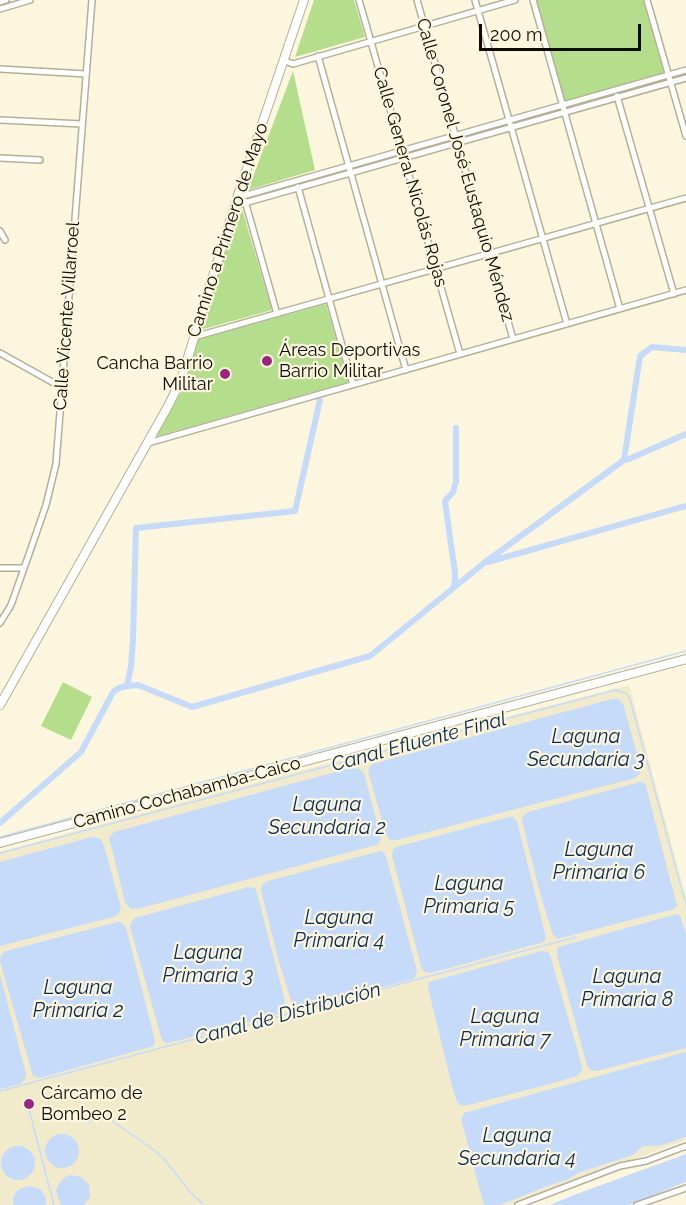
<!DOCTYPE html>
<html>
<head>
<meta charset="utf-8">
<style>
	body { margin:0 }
	#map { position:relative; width:686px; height:1205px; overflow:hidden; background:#fbf6dd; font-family:Raleway,sans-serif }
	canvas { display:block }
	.scale { position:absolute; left:479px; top:24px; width:162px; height:27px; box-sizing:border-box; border:3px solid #0d0b04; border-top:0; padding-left:8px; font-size:18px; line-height:21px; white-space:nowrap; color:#0d0b04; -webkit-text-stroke:4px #fbf6dd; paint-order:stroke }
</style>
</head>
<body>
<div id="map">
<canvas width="686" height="1205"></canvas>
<div class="scale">200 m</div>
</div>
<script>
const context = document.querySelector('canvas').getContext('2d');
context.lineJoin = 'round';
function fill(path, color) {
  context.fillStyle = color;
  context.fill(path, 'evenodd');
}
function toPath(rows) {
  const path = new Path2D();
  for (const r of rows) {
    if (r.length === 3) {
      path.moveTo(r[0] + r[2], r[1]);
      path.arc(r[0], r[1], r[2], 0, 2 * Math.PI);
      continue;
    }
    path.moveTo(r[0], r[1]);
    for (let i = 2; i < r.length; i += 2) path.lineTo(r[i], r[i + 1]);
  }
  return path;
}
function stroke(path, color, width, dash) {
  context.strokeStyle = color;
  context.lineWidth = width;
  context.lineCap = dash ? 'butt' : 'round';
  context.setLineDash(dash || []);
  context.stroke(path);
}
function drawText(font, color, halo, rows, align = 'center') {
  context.font = font + ' Raleway,sans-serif';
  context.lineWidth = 4.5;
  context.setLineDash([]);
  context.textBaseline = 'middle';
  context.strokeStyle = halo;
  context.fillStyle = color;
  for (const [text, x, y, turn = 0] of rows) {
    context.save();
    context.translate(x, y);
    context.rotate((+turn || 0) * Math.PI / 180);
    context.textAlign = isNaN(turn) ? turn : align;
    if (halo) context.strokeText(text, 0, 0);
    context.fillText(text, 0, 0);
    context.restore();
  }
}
fill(toPath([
	[629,685,686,898,686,1140,512,1205,0,1205,0,852,222,791]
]), '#f2ebcb');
fill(toPath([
	[314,0,354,0,365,37,295,57],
	[536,0,644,0,664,73,565,101],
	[293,71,315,170,248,190],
	[242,209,272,310,200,330,219,261,222,260,238,210],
	[326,304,349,382,155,437,183,389,196,340],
	[63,682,92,697,71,740,41,726]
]), '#b5de8c');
fill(toPath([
	[612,699,618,699,623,703,641,769,640,773,635,778,397,840,390,840,386,835,368,771,370,766,372,764],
	[350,768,359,769,364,773,381,838,379,843,376,845,141,908,132,909,129,907,125,902,110,841,109,838,114,832],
	[640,782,645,783,646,786,677,906,674,909,557,939,553,935,540,893,522,821,523,816,528,812],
	[509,817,513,817,517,821,546,937,545,940,544,942,431,973,425,972,422,969,392,856,393,849,396,847],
	[92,837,101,839,103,843,121,907,119,914,113,917,0,946,0,862],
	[380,851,382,851,386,856,417,971,415,977,413,979,303,1008,295,1007,292,1004,278,958,261,891,262,885,268,881],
	[249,887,255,888,257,893,285,1001,285,1009,282,1013,169,1043,164,1042,162,1040,130,927,131,923,135,918],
	[677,914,680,916,686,934,686,1048,597,1071,590,1070,587,1066,557,955,558,947],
	[117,922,120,922,126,927,155,1041,154,1046,40,1078,33,1076,0,961,1,955,6,951],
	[541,951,548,952,550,955,582,1066,581,1072,577,1076,546,1085,469,1105,460,1105,457,1102,453,1090,428,988,429,982],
	[0,975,26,1074,25,1079,20,1084,0,1089],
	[686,1052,686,1137,659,1146,643,1146,633,1155,578,1173,567,1180,550,1185,500,1205,485,1205,483,1202,462,1122,462,1118,464,1113],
	[62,1151,17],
	[18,1163,17],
	[686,1154,686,1182,629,1205,550,1205,574,1195],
	[70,1175,81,1177,89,1185,90,1197,84,1205,62,1205,59,1201,56,1190,58,1185,65,1177],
	[29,1186,40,1189,44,1194,46,1199,46,1205,13,1205,13,1198,15,1193,19,1189]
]), '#c6dbf9');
stroke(toPath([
	[0,837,686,651],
	[0,853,615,690,626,693,630,699,686,905],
	[0,1091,576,937],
	[27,1102,54,1205],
	[29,1108,31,1101],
	[88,1122,105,1116,154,1150,164,1159,190,1192,204,1205]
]), '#c6dbf9', 1.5);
stroke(toPath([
	[624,460,640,356,652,347,686,350],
	[488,562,686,506],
	[453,588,455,581,455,573,445,501,453,492,456,482,456,428],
	[127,686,131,666,133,640,136,528,295,511,320,400],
	[0,823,81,752,110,698,113,692,119,688,127,686,138,685,192,707,370,656,484,563,624,460,629,459,686,434]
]), '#c6dbf9', 6);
const street = toPath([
	[359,0,460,354],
	[417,0,513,339],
	[475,0,567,324],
	[533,0,620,309],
	[647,0,686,136],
	[0,2,6,0],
	[0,9,30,0],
	[318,56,406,370],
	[283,60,293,64,515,0],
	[0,69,86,74],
	[617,96,674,294],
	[0,120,82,124],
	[0,158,40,160],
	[298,187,353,385],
	[238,195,243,196,686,70],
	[245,201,277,314],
	[234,206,686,78],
	[0,231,5,240],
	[194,337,686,198],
	[0,353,61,387],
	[148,443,686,290],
	[0,568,24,568],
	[0,623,11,605,28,557,46,505,56,464,92,0],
	[518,1205,620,1166,646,1161,686,1146],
	[637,1205,686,1188]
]);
const secondary = toPath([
	[0,705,167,408,181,380,238,195,304,0]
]);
const primary = toPath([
	[0,843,686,659]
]);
stroke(street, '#b4b098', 8);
stroke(secondary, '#b4b098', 10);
stroke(primary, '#b4b098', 10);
stroke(street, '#fff', 5);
stroke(secondary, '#fff', 8);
stroke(primary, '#fff', 8);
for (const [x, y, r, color] of [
	[267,361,6,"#9b2581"],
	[225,374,6,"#9b2581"],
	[29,1104,6,"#9b2581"]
]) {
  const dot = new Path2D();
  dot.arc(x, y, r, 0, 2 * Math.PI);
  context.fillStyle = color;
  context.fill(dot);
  stroke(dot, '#fbf6dd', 2);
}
drawText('18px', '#0d0b04', '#fbf6dd', [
	["Calle Coronel José Eustaquio Méndez",465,170,74],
	["Calle General Nicolás Rojas",410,177,74],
	["Camino a Primero de Mayo",228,230,-72],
	["Calle Vicente Villarroel",67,316,-86],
	["Camino Cochabamba-Caico",187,793,-15]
]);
drawText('18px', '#0d0b04', '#fbf6dd', [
	["Áreas Deportivas",279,351],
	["Barrio Militar",279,372],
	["Cancha Barrio",213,364,"right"],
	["Militar",213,385,"right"],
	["Cárcamo de",41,1094],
	["Bombeo 2",41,1115]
], 'left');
drawText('italic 20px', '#092a57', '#fbf6dd', [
	["Laguna",586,737],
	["Secundaria 3",586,760],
	["Canal Efluente Final",419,742,-15],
	["Laguna",327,805],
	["Secundaria 2",327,828],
	["Laguna",599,850],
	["Primaria 6",599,873],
	["Laguna",469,884],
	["Primaria 5",469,907],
	["Laguna",339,918],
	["Primaria 4",339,941],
	["Laguna",208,953],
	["Primaria 3",208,976],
	["Laguna",627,977],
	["Primaria 8",627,1000],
	["Laguna",78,988],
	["Primaria 2",78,1011],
	["Canal de Distribución",288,1014,-15],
	["Laguna",505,1017],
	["Primaria 7",505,1040],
	["Laguna",517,1136],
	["Secundaria 4",517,1159]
]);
</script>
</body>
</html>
